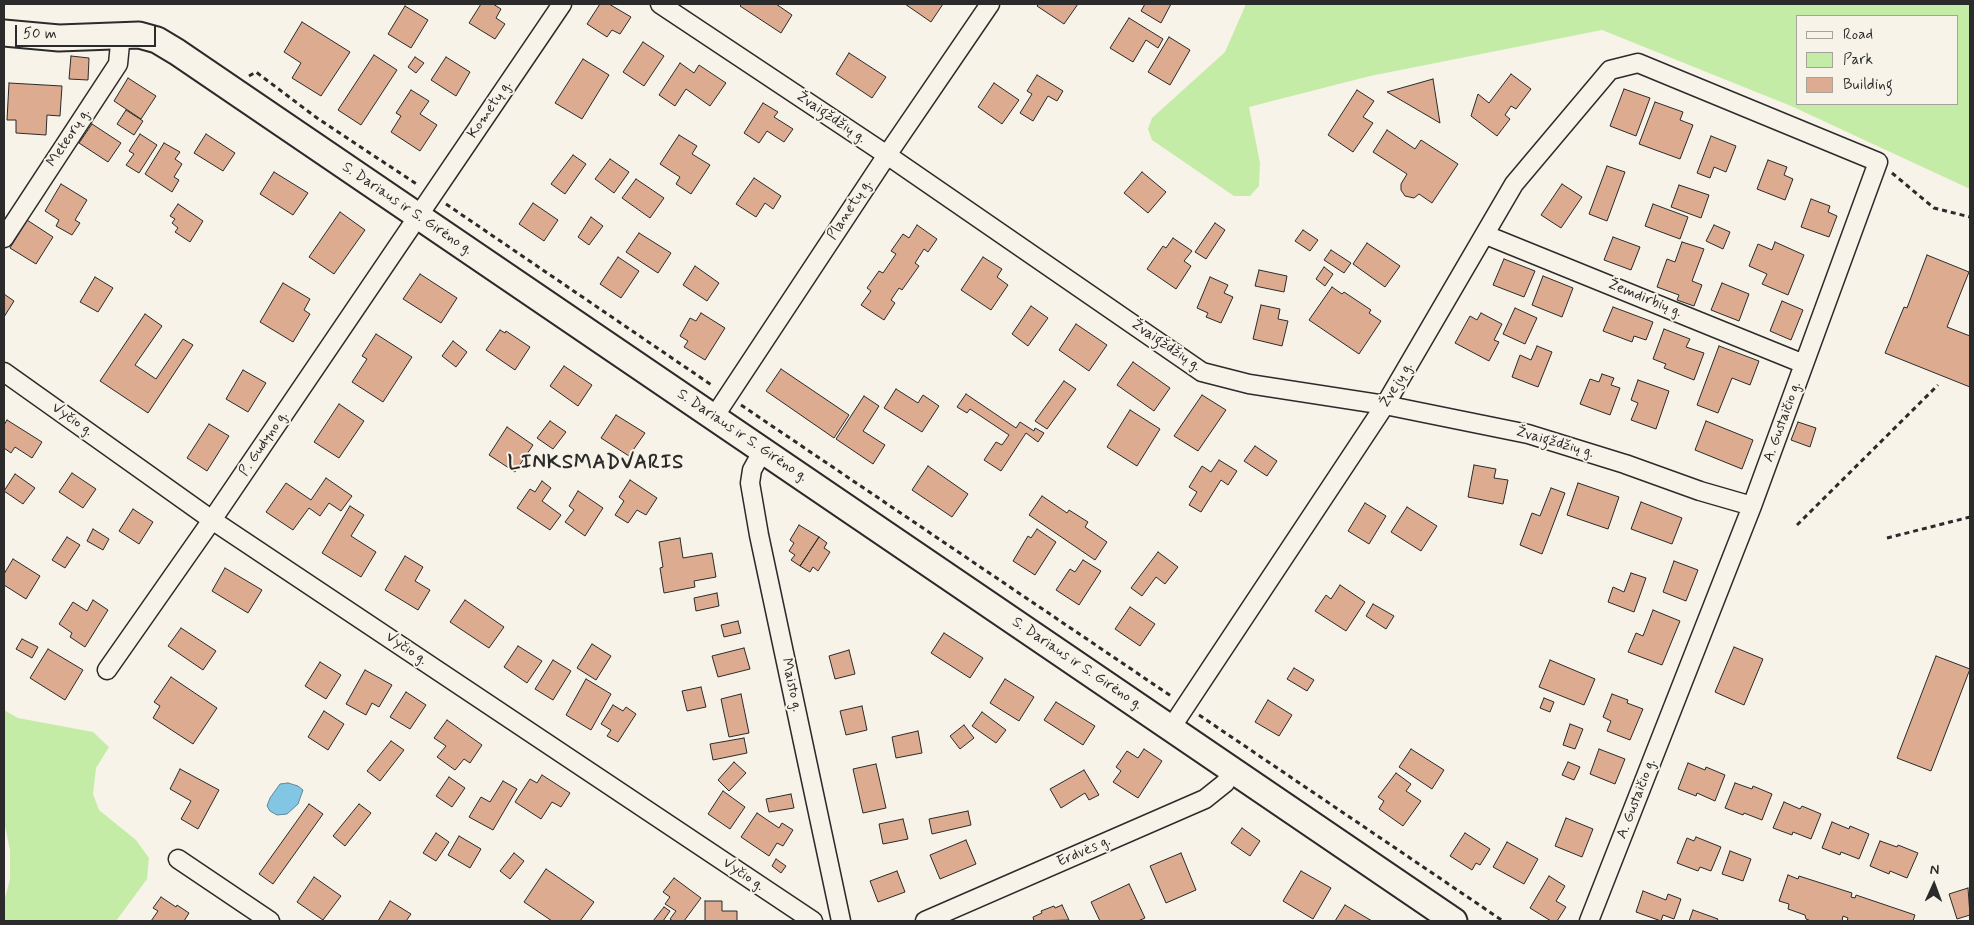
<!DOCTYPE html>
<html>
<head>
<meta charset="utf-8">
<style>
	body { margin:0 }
	#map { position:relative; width:1974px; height:925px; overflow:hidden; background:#f7f3e8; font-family:Mynerve,sans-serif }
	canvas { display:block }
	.frame { position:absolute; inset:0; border:5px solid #2b2b2b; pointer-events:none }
	.legend { position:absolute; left:1796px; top:15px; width:162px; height:90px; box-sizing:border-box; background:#f7f3e8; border:1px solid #a5a39c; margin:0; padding:6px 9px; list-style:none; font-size:15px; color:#2b2b2b }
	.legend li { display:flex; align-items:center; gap:10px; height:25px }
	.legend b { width:25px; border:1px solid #a5a39c }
	.north { position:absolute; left:1909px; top:860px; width:50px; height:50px; -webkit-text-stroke:4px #f7f3e8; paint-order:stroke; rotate:2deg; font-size:14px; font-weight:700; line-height:20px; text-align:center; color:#2b2b2b }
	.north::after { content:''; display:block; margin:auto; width:18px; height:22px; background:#2b2b2b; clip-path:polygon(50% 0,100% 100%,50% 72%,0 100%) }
	.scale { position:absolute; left:15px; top:25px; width:141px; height:22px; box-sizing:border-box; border:2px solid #2b2b2b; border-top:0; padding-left:6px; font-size:15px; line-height:18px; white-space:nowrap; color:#2b2b2b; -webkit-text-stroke:4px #f7f3e8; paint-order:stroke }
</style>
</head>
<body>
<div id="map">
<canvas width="1974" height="925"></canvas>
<div class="frame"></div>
<ul class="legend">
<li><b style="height:6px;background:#f7f3e8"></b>Road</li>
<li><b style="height:14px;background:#c5eca7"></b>Park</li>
<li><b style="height:14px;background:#ddab90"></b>Building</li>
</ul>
<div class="north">N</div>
<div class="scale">50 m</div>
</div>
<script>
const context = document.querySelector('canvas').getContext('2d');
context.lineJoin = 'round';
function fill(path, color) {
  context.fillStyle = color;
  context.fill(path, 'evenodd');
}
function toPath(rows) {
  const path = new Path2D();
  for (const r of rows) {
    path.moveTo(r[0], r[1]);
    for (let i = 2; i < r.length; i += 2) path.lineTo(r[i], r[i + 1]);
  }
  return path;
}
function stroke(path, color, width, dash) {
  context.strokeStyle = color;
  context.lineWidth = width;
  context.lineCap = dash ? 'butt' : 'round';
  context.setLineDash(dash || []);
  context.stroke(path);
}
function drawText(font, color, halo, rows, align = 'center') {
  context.font = font + ' Mynerve,sans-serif';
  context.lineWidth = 4;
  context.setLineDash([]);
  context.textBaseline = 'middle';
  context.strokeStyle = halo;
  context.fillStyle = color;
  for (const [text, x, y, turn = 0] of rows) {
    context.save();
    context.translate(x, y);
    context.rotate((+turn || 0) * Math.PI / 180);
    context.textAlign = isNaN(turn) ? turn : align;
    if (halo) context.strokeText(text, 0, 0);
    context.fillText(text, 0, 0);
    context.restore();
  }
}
fill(toPath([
	[1246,4,1970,4,1970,189,1791,106,1602,30,1370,76,1249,107,1260,163,1259,186,1250,196,1234,196,1152,140,1148,129,1152,118,1225,52],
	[1798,16,1958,16,1958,104,1798,104],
	[4,710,18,718,93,732,109,747,96,768,93,794,99,810,136,840,149,858,147,879,116,921,4,921,4,902,10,879,10,850,4,822]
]), '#c5eca7');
const water = toPath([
	[288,783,298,786,303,790,298,804,287,814,277,815,270,811,267,806,270,798,280,784,288,783]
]);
fill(water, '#82c6e3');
stroke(water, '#5f8899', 1);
const building = toPath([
	[481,4,493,4,501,9,496,18,505,24,495,39,469,23,481,4],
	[600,4,609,4,631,17,620,34,612,30,607,37,587,24,600,4],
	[742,4,776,4,792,15,781,33,740,6,742,4],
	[905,4,943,4,931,22,905,4],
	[1039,4,1078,4,1064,24,1037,6,1039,4],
	[1145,4,1171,4,1161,23,1141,11,1145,4],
	[405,6,428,20,411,48,388,34,405,6],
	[1129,18,1163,39,1158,48,1146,40,1133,62,1110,48,1129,18],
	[302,22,350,52,321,96,292,78,301,63,284,52,302,22],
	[1169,37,1190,50,1170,85,1148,72,1169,37],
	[643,42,664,56,644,86,623,72,643,42],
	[849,53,886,77,872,98,836,74,849,53],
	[374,55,397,70,361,125,338,110,374,55],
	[71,56,89,58,88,80,69,79,71,56],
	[415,57,424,63,416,73,408,67,415,57],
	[446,57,470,72,456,96,431,80,446,57],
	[583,59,609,75,582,119,555,103,583,59],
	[680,63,694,73,699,65,726,83,710,106,686,89,675,106,659,95,680,63],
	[1511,74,1531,89,1516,109,1511,106,1505,115,1510,119,1497,136,1471,116,1478,94,1489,103,1511,74],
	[1037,75,1063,91,1057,101,1048,96,1033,121,1020,113,1032,94,1027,91,1037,75],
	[128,78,156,96,141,119,114,101,128,78],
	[1433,79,1440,123,1387,92,1433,79],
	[9,83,62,86,60,116,47,115,46,135,16,133,16,120,7,120,9,83],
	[994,83,1019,100,1002,124,978,107,994,83],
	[1624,89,1650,98,1636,136,1610,126,1624,89],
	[411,90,429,101,420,114,437,125,420,151,391,132,401,116,396,113,411,90],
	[1357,90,1374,101,1363,117,1373,123,1353,152,1328,135,1357,90],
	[1655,102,1683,112,1680,120,1693,125,1680,159,1639,144,1655,102],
	[763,103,778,112,774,117,793,129,784,142,767,131,759,143,744,133,763,103],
	[126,110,143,121,134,135,117,124,126,110],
	[92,124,121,143,108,162,79,143,92,124],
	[1387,130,1415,149,1421,140,1458,164,1432,203,1419,194,1414,198,1405,196,1401,190,1401,184,1407,174,1373,152,1387,130],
	[140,134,157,145,139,173,126,165,134,154,129,151,140,134],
	[206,134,235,153,223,171,194,153,206,134],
	[679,135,697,146,692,154,710,165,691,194,676,184,680,177,660,164,679,135],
	[1711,136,1736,146,1726,172,1714,167,1710,178,1697,173,1711,136],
	[164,143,180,152,175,159,182,164,174,177,179,180,172,192,145,174,164,143],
	[573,155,586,164,565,194,551,184,573,155],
	[610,159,629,172,614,193,595,179,610,159],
	[1768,160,1787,167,1784,175,1793,179,1785,200,1757,189,1768,160],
	[1607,166,1625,172,1607,221,1589,214,1607,166],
	[274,172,308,193,293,215,260,194,274,172],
	[1142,172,1166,192,1148,213,1124,193,1142,172],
	[754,178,781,196,773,209,765,203,756,217,736,204,754,178],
	[636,179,664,198,650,218,622,198,636,179],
	[61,184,87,200,75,220,80,223,72,235,56,226,59,220,45,211,61,184],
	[1562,184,1582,197,1561,228,1541,215,1562,184],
	[1679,185,1709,195,1701,218,1671,207,1679,185],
	[1811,199,1830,206,1828,212,1837,216,1829,237,1801,227,1811,199],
	[533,203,558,220,544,241,519,224,533,203],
	[178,204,203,221,190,242,175,232,178,228,172,223,175,219,170,216,178,204],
	[1653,204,1688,217,1680,239,1645,226,1653,204],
	[340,212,365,230,334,274,309,257,340,212],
	[591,217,603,226,589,245,578,237,591,217],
	[27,220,53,237,36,264,10,248,27,220],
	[1215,223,1225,230,1206,259,1195,252,1215,223],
	[917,225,937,239,928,252,924,249,915,263,919,266,902,290,899,288,891,300,895,303,884,320,861,305,871,291,867,288,879,271,883,273,896,254,891,251,903,234,909,238,917,225],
	[1714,225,1730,232,1723,249,1706,241,1714,225],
	[1303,230,1318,240,1310,251,1295,241,1303,230],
	[639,233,671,253,658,273,626,252,639,233],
	[1613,237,1640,247,1631,270,1604,260,1613,237],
	[1173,238,1192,251,1184,261,1191,266,1176,289,1147,269,1163,246,1166,248,1173,238],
	[1682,242,1704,249,1692,281,1702,285,1694,306,1677,300,1679,295,1657,287,1667,259,1675,262,1682,242],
	[1775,242,1804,255,1788,295,1762,284,1767,274,1749,266,1758,244,1772,250,1775,242],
	[1367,243,1400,266,1385,287,1353,264,1367,243],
	[1331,250,1351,263,1344,273,1324,260,1331,250],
	[1927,255,1969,272,1947,327,1970,336,1970,387,1885,353,1904,307,1907,308,1927,255],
	[618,257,639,271,621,298,600,284,618,257],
	[983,257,1002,269,997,277,1008,285,991,310,961,290,983,257],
	[1504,259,1535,271,1524,297,1493,285,1504,259],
	[695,266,719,283,707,301,683,285,695,266],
	[1324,267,1333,274,1325,286,1316,279,1324,267],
	[1259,270,1287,276,1284,292,1255,286,1259,270],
	[420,274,457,298,441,323,403,299,420,274],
	[1543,276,1573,288,1562,317,1532,305,1543,276],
	[95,277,113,288,98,312,80,302,95,277],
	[1210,277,1228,285,1224,293,1233,297,1221,323,1206,317,1208,313,1197,308,1210,277],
	[283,283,310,299,304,310,310,314,293,342,260,322,283,283],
	[1722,283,1749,294,1739,321,1711,310,1722,283],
	[1332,287,1342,294,1344,292,1371,310,1369,313,1381,321,1359,354,1309,320,1332,287],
	[4,294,14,301,4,317,4,294],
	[1782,301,1803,310,1791,340,1770,331,1782,301],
	[1261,305,1280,309,1278,319,1288,321,1282,346,1253,339,1261,305],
	[1031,306,1048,318,1028,346,1012,334,1031,306],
	[1613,307,1653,322,1646,340,1634,336,1632,342,1603,331,1613,307],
	[1515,308,1537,318,1525,344,1503,334,1515,308],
	[701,313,725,328,705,360,684,347,688,341,680,336,690,318,696,321,701,313],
	[1481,313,1502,324,1494,340,1499,342,1489,361,1455,343,1470,316,1477,320,1481,313],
	[145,314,162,326,135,365,156,379,183,339,193,345,148,413,100,381,145,314],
	[1076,324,1107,345,1089,371,1059,350,1076,324],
	[1664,329,1690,339,1686,347,1704,353,1694,380,1664,368,1666,364,1653,359,1664,329],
	[500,330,505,333,506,331,530,347,515,370,486,350,500,330],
	[376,334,412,357,383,402,352,382,367,359,362,356,376,334],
	[453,341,467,352,456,367,442,356,453,341],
	[1537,346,1552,352,1538,387,1512,377,1520,355,1531,360,1537,346],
	[1719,346,1759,361,1750,385,1732,378,1718,413,1697,405,1719,346],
	[1133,362,1170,388,1154,411,1117,385,1133,362],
	[564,366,592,385,578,406,550,386,564,366],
	[781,369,849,415,834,438,766,391,781,369],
	[243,370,266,383,248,412,226,399,243,370],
	[1602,374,1614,378,1611,385,1620,388,1610,415,1580,404,1590,379,1599,382,1602,374],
	[1638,380,1669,391,1656,429,1631,420,1638,403,1631,400,1638,380],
	[1064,381,1076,389,1047,429,1035,421,1064,381],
	[896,389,918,403,923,395,939,406,922,432,884,408,896,389],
	[966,394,1016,428,1020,422,1034,431,1035,428,1044,433,1038,442,1026,433,1001,471,984,460,996,442,1002,445,1009,435,970,409,967,413,957,407,966,394],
	[1202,395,1226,410,1198,451,1174,436,1202,395],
	[864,396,879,406,863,431,885,445,873,464,836,439,864,396],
	[339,404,364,421,339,458,314,442,339,404],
	[1130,410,1160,429,1137,466,1107,447,1130,410],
	[616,415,645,433,629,456,601,438,616,415],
	[7,420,42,442,32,458,15,447,11,453,4,448,4,425,7,420],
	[550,421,566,432,553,449,537,438,550,421],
	[1706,421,1753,440,1742,469,1695,450,1706,421],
	[1798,422,1816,428,1810,447,1791,440,1798,422],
	[209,424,229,436,207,471,187,458,209,424],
	[507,427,533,445,515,472,489,455,507,427],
	[1255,446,1277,461,1267,476,1244,461,1255,446],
	[1219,460,1237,471,1228,485,1221,480,1201,512,1189,505,1197,492,1189,487,1202,466,1211,472,1219,460],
	[1474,465,1496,469,1494,478,1508,480,1503,504,1468,497,1474,465],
	[928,466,968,494,952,517,912,490,928,466],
	[72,473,96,489,83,508,59,492,72,473],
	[15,474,35,488,23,504,4,491,15,474],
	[326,478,352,496,341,511,329,503,320,516,309,508,293,530,266,512,286,483,311,500,326,478],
	[630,480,657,498,646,515,637,510,628,523,615,515,624,501,619,497,630,480],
	[542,481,551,488,542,501,561,515,550,530,517,508,530,489,535,492,542,481],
	[1578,483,1619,497,1608,529,1567,515,1578,483],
	[1551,488,1565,493,1542,554,1520,545,1532,513,1540,516,1551,488],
	[578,491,603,508,585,536,565,522,574,510,569,506,578,491],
	[1042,496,1067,513,1069,510,1088,522,1085,527,1107,542,1095,560,1029,515,1042,496],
	[1641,502,1682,518,1672,544,1631,529,1641,502],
	[1365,503,1386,516,1369,544,1348,531,1365,503],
	[350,506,364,515,351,536,376,552,361,577,322,553,350,506],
	[1407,507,1437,526,1421,551,1391,532,1407,507],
	[133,509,153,522,139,544,119,531,133,509],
	[799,525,819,537,800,566,791,560,795,555,789,551,794,543,790,540,799,525],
	[93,529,109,539,103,550,87,541,93,529],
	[1037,529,1056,542,1035,575,1013,561,1028,536,1031,538,1037,529],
	[67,537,80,545,65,568,52,560,67,537],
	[819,537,827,543,824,548,830,552,818,571,813,567,810,572,800,566,819,537],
	[680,538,683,558,712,553,716,577,694,581,695,587,664,593,660,568,663,567,659,542,680,538],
	[1158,552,1178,567,1165,584,1156,577,1142,596,1131,588,1158,552],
	[405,556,423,567,415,581,430,590,418,610,385,590,405,556],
	[13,559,40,576,26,599,4,585,4,574,13,559],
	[1083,560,1101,571,1079,605,1056,590,1070,569,1075,572,1083,560],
	[1674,561,1698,570,1686,601,1663,592,1674,561],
	[225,568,262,590,248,613,212,591,225,568],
	[1631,573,1646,578,1634,612,1608,602,1613,587,1624,592,1631,573],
	[1340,585,1365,602,1346,631,1315,611,1326,595,1331,599,1340,585],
	[717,593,719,606,696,611,694,598,717,593],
	[93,600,108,610,85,647,70,637,72,633,59,624,73,602,87,611,93,600],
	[465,600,504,627,489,648,450,622,465,600],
	[1373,604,1394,616,1386,629,1366,616,1373,604],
	[1130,607,1155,624,1140,646,1115,629,1130,607],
	[1653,610,1680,621,1662,665,1628,652,1636,633,1643,636,1653,610],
	[738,621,741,633,724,637,721,625,738,621],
	[181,628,216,651,203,670,168,646,181,628],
	[944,633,983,658,970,678,931,653,944,633],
	[22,639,38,647,32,658,16,649,22,639],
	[592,644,611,656,596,680,577,668,592,644],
	[518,646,542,661,527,683,504,667,518,646],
	[1734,647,1763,659,1744,705,1715,692,1734,647],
	[744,648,750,669,718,677,712,656,744,648],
	[48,649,83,670,65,700,30,678,48,649],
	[849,650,855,674,835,679,829,656,849,650],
	[1936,656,1970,669,1931,771,1897,758,1936,656],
	[553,660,571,671,553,700,535,689,553,660],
	[1550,660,1595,679,1584,705,1539,687,1550,660],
	[320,662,341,675,326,699,305,686,320,662],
	[1294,668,1314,680,1307,691,1287,679,1294,668],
	[365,670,392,685,379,707,372,703,366,715,346,704,365,670],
	[171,677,217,708,193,744,153,718,160,706,154,702,171,677],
	[586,679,611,694,591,730,566,715,586,679],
	[1005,679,1034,697,1019,721,990,703,1005,679],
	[701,687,706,707,687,711,682,691,701,687],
	[406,692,426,705,410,729,390,717,406,692],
	[741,694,749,733,729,737,721,699,741,694],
	[1612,694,1628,700,1627,703,1643,709,1630,740,1607,731,1611,721,1603,717,1612,694],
	[1544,698,1554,702,1550,712,1540,708,1544,698],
	[1268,700,1292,715,1279,736,1255,722,1268,700],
	[1056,702,1095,726,1083,745,1044,720,1056,702],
	[613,705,623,711,626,707,636,714,618,742,607,736,611,730,601,724,613,705],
	[862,706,867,730,846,735,840,711,862,706],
	[324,711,344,724,328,750,308,737,324,711],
	[982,712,1006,730,996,743,972,726,982,712],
	[447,720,482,745,470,763,464,759,455,770,437,757,446,746,434,738,447,720],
	[1570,724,1583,729,1575,749,1563,745,1570,724],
	[964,725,974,738,960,749,950,736,964,725],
	[918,731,922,753,896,758,892,737,918,731],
	[744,738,747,753,713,760,710,744,744,738],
	[391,741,404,750,380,781,367,771,391,741],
	[1144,749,1162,761,1138,798,1113,782,1121,771,1116,767,1127,751,1138,758,1144,749],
	[1411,749,1444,770,1432,789,1399,767,1411,749],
	[1599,749,1625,759,1615,784,1590,774,1599,749],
	[734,762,746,773,729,791,718,780,734,762],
	[1568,762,1580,767,1574,780,1562,775,1568,762],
	[1688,763,1705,770,1706,767,1725,775,1715,801,1697,793,1696,796,1678,789,1688,763],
	[876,764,886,808,863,813,853,769,876,764],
	[180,769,219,790,198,829,181,819,191,801,170,789,180,769],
	[1084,770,1099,795,1089,800,1085,793,1061,808,1050,789,1084,770],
	[1396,773,1411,784,1406,791,1421,801,1403,826,1379,809,1384,801,1378,797,1396,773],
	[542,775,570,793,561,807,552,802,541,819,515,802,530,779,537,783,542,775],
	[449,777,465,788,452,807,436,796,449,777],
	[503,781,517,789,493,830,469,817,481,797,490,802,503,781],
	[1735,783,1752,789,1753,786,1772,794,1762,820,1744,813,1743,815,1725,808,1735,783],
	[723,791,745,807,730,829,708,814,723,791],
	[791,794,794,808,769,812,766,799,791,794],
	[1784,802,1800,809,1802,806,1821,814,1811,839,1793,832,1792,835,1773,828,1784,802],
	[309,804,323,814,273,884,259,874,309,804],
	[359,804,371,813,345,846,333,836,359,804],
	[968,811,971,825,932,834,929,819,968,811],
	[757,813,779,828,782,823,793,830,783,846,777,843,769,856,741,837,757,813],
	[1566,818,1593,829,1582,857,1555,846,1566,818],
	[903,819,908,839,883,844,879,824,903,819],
	[1832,822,1849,829,1850,826,1869,834,1859,859,1841,852,1840,855,1822,848,1832,822],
	[1242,828,1260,841,1250,856,1231,843,1242,828],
	[436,833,449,842,436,861,423,853,436,833],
	[1465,833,1490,849,1480,865,1476,863,1472,870,1450,856,1465,833],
	[459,836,481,849,470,868,448,855,459,836],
	[1696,837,1721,847,1711,871,1700,867,1698,871,1677,863,1687,838,1694,841,1696,837],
	[966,840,976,864,940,879,930,855,966,840],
	[1880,841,1897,847,1898,845,1918,853,1907,878,1890,871,1889,874,1870,866,1880,841],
	[1507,842,1538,859,1524,884,1493,867,1507,842],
	[1730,851,1751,859,1743,881,1722,874,1730,851],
	[514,853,524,861,510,879,500,871,514,853],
	[1181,853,1196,890,1166,903,1150,866,1181,853],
	[776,859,786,866,781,873,772,866,776,859],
	[546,869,594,902,580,921,552,921,524,902,546,869],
	[897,871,905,892,878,902,870,881,897,871],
	[1301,871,1331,888,1313,919,1283,901,1301,871],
	[1788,875,1798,879,1799,876,1852,893,1851,897,1855,898,1856,895,1915,915,1913,921,1847,921,1848,918,1843,916,1842,921,1811,921,1806,919,1805,915,1788,909,1789,904,1779,901,1788,875],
	[1549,876,1565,886,1556,901,1566,907,1557,921,1551,921,1530,908,1549,876],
	[314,877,341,896,323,920,297,902,314,877],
	[674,878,701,898,684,921,673,921,670,919,676,911,665,904,670,897,663,892,674,878],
	[1129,884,1145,918,1138,921,1100,921,1091,902,1129,884],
	[1968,888,1970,915,1957,919,1949,894,1968,888],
	[1643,891,1666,900,1668,894,1681,899,1674,919,1663,915,1661,921,1636,912,1643,891],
	[161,897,176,907,177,905,189,913,184,921,151,921,158,911,153,908,161,897],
	[390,901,411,914,406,921,378,921,390,901],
	[705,901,722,901,722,911,737,911,737,921,705,921,705,901],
	[1062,905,1069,920,1034,921,1033,917,1042,913,1041,911,1054,906,1055,908,1062,905],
	[1345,905,1372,921,1335,921,1345,905],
	[664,907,670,911,663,921,653,921,664,907],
	[1693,910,1718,919,1717,921,1689,921,1693,910]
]);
fill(building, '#ddab90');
stroke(building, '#2b2b2b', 1);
const street = toPath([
	[660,4,887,155,1202,372,1249,384,1385,405,1528,434,1625,464,1700,491,1752,506],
	[1486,235,1804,364],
	[4,238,118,64,121,34],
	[4,372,212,520,813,921],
	[714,417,887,155,990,4],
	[763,450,752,470,750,483,759,535,841,921],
	[107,670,212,520,562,4],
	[1171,728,1385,405,1514,184,1610,70,1638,63,1878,162,1752,506,1589,921],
	[178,859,270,921],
	[925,921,1205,799,1225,783,1233,770]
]);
const secondary = toPath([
	[4,33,59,38,139,35,157,40,177,52,1454,921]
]);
stroke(street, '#2b2b2b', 21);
stroke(secondary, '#2b2b2b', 29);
stroke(toPath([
	[249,76,256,72,317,118,418,185],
	[1892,173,1934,208,1970,217],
	[446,204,713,386],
	[741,405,1171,696],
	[1797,525,1938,385],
	[1887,538,1970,517],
	[1199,715,1503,921]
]), '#2b2b2b', 3, [5, 4]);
stroke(street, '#f7f3e8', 18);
stroke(secondary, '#f7f3e8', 25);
drawText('15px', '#2b2b2b', '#f7f3e8', [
	["Kometų g.",490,110,-56],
	["Žvaigždžių g.",831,118,34],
	["Meteorų g.",69,138,-57],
	["S. Dariaus ir S. Girėno g.",407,209,34],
	["Planetų g.",850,210,-57],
	["Žemdirbių g.",1645,299,22],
	["Žvaigždžių g.",1166,346,34],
	["Žvejų g.",1397,385,-59],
	["Vyčio g.",72,420,35],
	["A. Gustaičio g.",1783,422,-70],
	["S. Dariaus ir S. Girėno g.",742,436,34],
	["Žvaigždžių g.",1555,443,16],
	["P. Gudyno g.",264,444,-56],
	["Vyčio g.",406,649,34],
	["S. Dariaus ir S. Girėno g.",1077,664,34],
	["Maisto g.",791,685,78],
	["A. Gustaičio g.",1637,799,-69],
	["Erdvės g.",1084,852,-24],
	["Vyčio g.",743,875,34]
]);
context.letterSpacing = '1px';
drawText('bold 20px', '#2b2b2b', '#f7f3e8', [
	["LINKSMADVARIS",596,464]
]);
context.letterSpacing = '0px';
</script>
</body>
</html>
